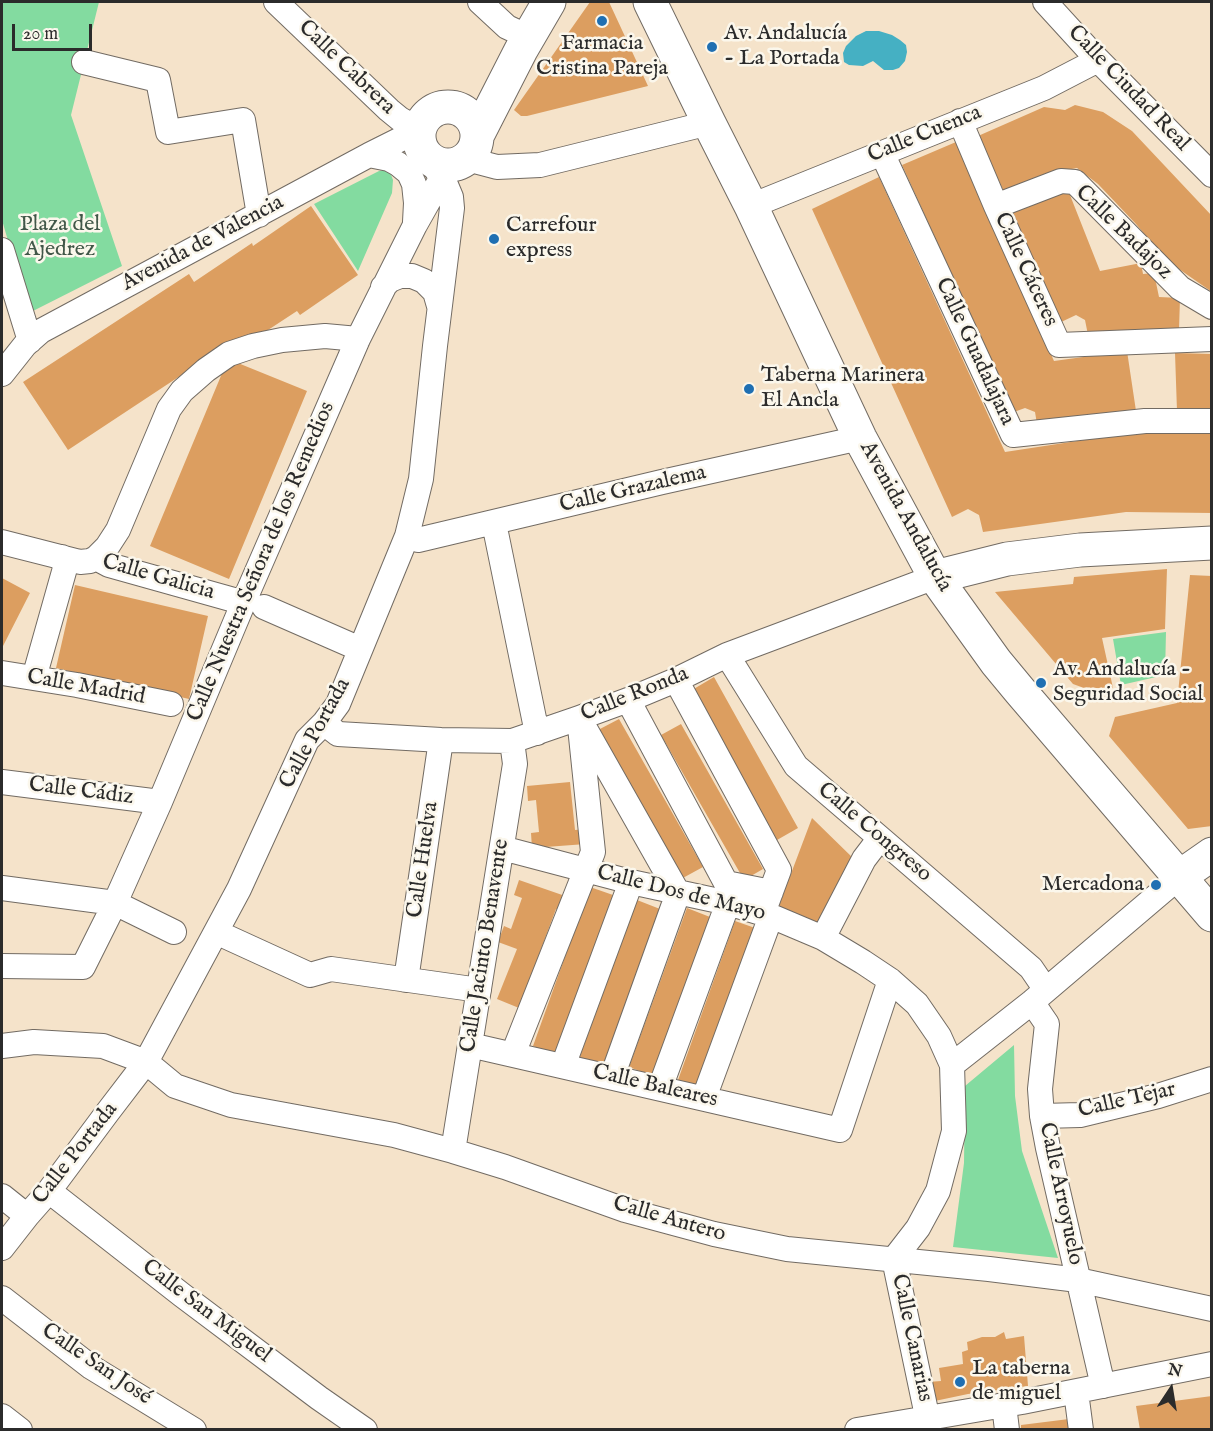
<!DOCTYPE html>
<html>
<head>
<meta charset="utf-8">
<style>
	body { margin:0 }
	#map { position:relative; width:1213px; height:1431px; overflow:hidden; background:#f5e3ca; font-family:"IM FELL English",serif }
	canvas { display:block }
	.frame { position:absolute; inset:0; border:3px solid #2b2b2b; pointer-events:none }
	.north { position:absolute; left:1141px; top:1359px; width:60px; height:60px; -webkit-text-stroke:4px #fbf7ec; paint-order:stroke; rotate:12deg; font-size:16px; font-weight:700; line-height:24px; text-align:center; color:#2b2b2b }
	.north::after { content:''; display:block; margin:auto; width:21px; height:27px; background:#2b2b2b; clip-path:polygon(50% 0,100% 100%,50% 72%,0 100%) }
	.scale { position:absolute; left:12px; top:24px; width:80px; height:27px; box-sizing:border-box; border:3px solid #2b2b2b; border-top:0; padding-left:8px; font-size:18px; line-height:21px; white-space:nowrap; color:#2b2b2b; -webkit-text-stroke:4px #fbf7ec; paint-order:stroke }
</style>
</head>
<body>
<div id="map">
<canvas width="1213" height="1431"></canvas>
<div class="frame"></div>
<div class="north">N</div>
<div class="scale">20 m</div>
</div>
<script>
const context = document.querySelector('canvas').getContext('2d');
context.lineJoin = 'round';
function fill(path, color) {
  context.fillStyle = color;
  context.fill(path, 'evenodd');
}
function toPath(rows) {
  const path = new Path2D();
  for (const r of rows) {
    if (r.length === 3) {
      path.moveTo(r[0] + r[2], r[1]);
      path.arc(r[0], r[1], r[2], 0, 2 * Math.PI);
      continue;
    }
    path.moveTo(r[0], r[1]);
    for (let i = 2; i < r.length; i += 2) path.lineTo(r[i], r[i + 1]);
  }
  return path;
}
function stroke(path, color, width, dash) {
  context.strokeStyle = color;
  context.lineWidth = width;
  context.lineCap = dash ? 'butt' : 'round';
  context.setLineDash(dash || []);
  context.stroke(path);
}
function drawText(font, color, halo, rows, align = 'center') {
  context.font = font + ' "IM FELL English",serif';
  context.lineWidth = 5;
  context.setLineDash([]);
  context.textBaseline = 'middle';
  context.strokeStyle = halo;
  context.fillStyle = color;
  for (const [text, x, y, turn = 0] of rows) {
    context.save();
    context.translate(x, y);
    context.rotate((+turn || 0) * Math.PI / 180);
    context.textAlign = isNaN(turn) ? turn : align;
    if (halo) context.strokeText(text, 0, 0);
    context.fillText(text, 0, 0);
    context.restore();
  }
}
fill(toPath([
	[2,2,99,2,71,115,122,266,29,313,2,220],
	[385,170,390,172,393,180,392,193,358,271,314,204,379,171],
	[1166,632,1165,675,1121,685,1113,639],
	[1014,1045,1015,1096,1022,1151,1058,1258,953,1247,964,1163,965,1086]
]), '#83dba0');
fill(toPath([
	[866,31,879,31,892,35,900,40,906,45,907,52,905,61,899,68,893,70,884,70,873,61,863,66,849,65,844,62,843,53,846,46,856,36]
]), '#45b0c3');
fill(toPath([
	[590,2,609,2,648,86,527,116,521,116,514,110],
	[1075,105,1103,112,1132,131,1212,216,1212,292,1166,260,1136,224,1098,184,1077,168,1045,174,1005,194,978,136,1044,107,1065,110],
	[956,142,1054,361,1127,351,1136,411,1037,424,1035,412,1025,408,1014,412,902,165],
	[879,177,1005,452,1143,431,1212,432,1212,513,1126,512,983,532,979,515,968,509,952,517,812,209],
	[1068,190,1100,271,1141,263,1143,274,1154,273,1159,297,1180,298,1179,330,1088,335,1085,320,1076,315,1059,323,1010,213],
	[311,206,358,275,300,315,297,311,239,349,233,341,68,450,23,382,189,274,194,282,252,243,253,246],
	[1175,353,1212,354,1212,410,1177,411],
	[228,359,307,391,229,579,150,546],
	[1167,569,1165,629,1102,638,1113,688,1084,688,1073,684,995,592,1073,584,1074,577],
	[1190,575,1212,576,1212,826,1188,829,1109,736,1115,717,1177,703],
	[2,578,30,593,2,648],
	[75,585,208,616,189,699,56,668],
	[714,677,798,828,777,840,692,690],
	[619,719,703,867,681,879,598,730],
	[681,724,763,869,744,880,661,735],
	[570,782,575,830,585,829,586,844,532,848,531,833,539,832,536,800,528,801,527,786],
	[812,818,855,860,818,932,778,908],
	[519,880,568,897,563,911,556,909,519,1008,497,999,517,949,498,942,504,926,511,929,522,898,514,895],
	[590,887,613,895,556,1055,533,1046],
	[637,900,660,909,602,1068,579,1059],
	[687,908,710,917,653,1076,629,1067],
	[735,921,758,929,700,1088,678,1080],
	[1004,1332,1006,1339,1024,1336,1028,1386,968,1394,930,1402,928,1382,941,1381,939,1368,963,1364,962,1352,968,1350,967,1342,982,1337,995,1337],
	[1212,1396,1212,1430,1140,1430,1136,1406],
	[1069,1419,1070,1430,1021,1430,1021,1425]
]), '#dc9e60');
const street = toPath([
	[276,2,389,110,400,119,419,130],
	[480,2,507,27,522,34],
	[1045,2,1098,60,1212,175],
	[84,62,158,80,168,132,243,120,259,215],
	[960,121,996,206,1059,345,1212,339],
	[882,153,1013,435,1145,421,1212,421],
	[369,155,389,159,398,164,409,173,414,184,416,203,415,222],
	[470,156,478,162,497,167,540,165,709,123],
	[751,206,1044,88,1098,60],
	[996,206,1061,181,1075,182,1180,288,1212,307],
	[2,250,30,341],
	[383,287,390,280,400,276,412,276,424,281,435,292,439,306],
	[2,374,25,345,41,331,369,155,403,138,419,134],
	[494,523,537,733],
	[407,536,418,540,662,482,860,438],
	[2,542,80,562,90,561,96,558,107,547,118,530,169,409,182,391,206,370,229,354,253,346,282,340,325,336,358,339],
	[96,558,109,565,234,600,239,601,245,599],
	[264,607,360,649],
	[727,655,796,766,880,838,1031,968,1046,990],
	[2,673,77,685,171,704],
	[34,678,65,568,62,557],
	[676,680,779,870,763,913],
	[628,700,726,883,771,892],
	[579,718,678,893,612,1077],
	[324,723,338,734,441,740,512,741,579,718,628,700,676,680,727,655,935,577],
	[2,782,160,802],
	[502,848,631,882,728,903,771,916,823,938,863,962,890,980,917,1004,939,1036,952,1065,954,1131,938,1191,918,1228,894,1259],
	[2,888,115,903,174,932],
	[216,932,310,975,331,969,479,990],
	[823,938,864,859,880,838],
	[2,966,83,967,115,903,160,802,245,599,358,339,415,225,442,177,454,165],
	[406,980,441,740],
	[1032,1002,1047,1024,1040,1089,1042,1116,1048,1148,1103,1386],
	[470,1045,840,1130,890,980],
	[2,1046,34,1042,103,1046,146,1062,175,1086,231,1105,394,1135,453,1151,505,1167,625,1210,714,1234,787,1249,989,1269,1078,1280,1212,1309],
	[513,1054,593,852,580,727],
	[952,1065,1032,1002,1179,877],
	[563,1066,631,882],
	[660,1088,728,903],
	[704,1098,771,916],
	[1042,1116,1080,1115,1158,1096,1212,1079],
	[453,1151,515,764,512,741],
	[49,1191,182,1295,319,1398,365,1430],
	[2,1196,27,1216],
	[2,1248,27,1216,49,1191,107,1113,146,1062,239,889,307,740,324,723,338,704,407,536,421,479,435,346,452,208,451,197,446,185,429,158],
	[894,1259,930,1430],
	[2,1298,91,1367,194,1430],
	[1076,1392,1081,1430],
	[1004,1405,1007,1430],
	[2,1416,20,1430],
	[857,1430,1022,1402,1212,1364]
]);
const secondary = toPath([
	[650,2,709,123,751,206,860,438,935,577,996,662,1020,691,1212,915],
	[448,136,29],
	[477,136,521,50,549,2],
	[935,577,1007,559,1080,550,1212,543],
	[1179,877,1212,854]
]);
stroke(street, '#726b63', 26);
stroke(secondary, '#726b63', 35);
stroke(street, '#fff', 24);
stroke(secondary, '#fff', 33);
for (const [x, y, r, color] of [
	[602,21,6,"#1f6fb2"],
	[712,47,6,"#1f6fb2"],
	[494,239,6,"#1f6fb2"],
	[749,389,6,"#1f6fb2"],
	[1041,683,6,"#1f6fb2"],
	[1156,885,6,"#1f6fb2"],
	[960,1382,6,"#1f6fb2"]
]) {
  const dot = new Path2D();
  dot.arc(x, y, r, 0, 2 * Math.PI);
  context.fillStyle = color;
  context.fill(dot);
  stroke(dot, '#fbf7ec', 2);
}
drawText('22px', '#2b2b2b', '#fbf7ec', [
	["Av. Andalucía",724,34],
	["- La Portada",724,59],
	["Farmacia",602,44,"center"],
	["Cristina Pareja",602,69,"center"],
	["Carrefour",506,226],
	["express",506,251],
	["Taberna Marinera",761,376],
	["El Ancla",761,401],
	["Av. Andalucía -",1053,670],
	["Seguridad Social",1053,695],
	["Mercadona",1144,885,"right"],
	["La taberna",972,1369],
	["de miguel",972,1394]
], 'left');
drawText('22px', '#2b2b2b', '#fbf7ec', [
	["Calle Cabrera",346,68,44],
	["Calle Ciudad Real",1128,89,46],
	["Calle Cuenca",925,135,-22],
	["Calle Badajoz",1123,233,44],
	["Avenida de Valencia",203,244,-28],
	["Calle Cáceres",1025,270,65],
	["Calle Guadalajara",974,352,65],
	["Calle Grazalema",633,490,-13],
	["Avenida Andalucía",905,517,61],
	["Calle Nuestra Señora de los Remedios",262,562,-67],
	["Calle Galicia",158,578,16],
	["Calle Madrid",86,688,10],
	["Calle Ronda",635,695,-22],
	["Calle Portada",316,734,-61],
	["Calle Cádiz",81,792,7],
	["Calle Congreso",874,833,40],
	["Calle Huelva",424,860,-82],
	["Calle Dos de Mayo",681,894,14],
	["Calle Jacinto Benavente",486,946,-81],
	["Calle Baleares",655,1087,13],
	["Calle Tejar",1127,1101,-13],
	["Calle Portada",76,1154,-52],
	["Calle Arroyuelo",1060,1194,78],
	["Calle Antero",669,1220,16],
	["Calle San Miguel",206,1312,37],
	["Calle Canarias",911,1338,78],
	["Calle San José",96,1365,34]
]);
drawText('22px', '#415748', '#fbf7ec', [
	["Plaza del",60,225],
	["Ajedrez",60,250]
]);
</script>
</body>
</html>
